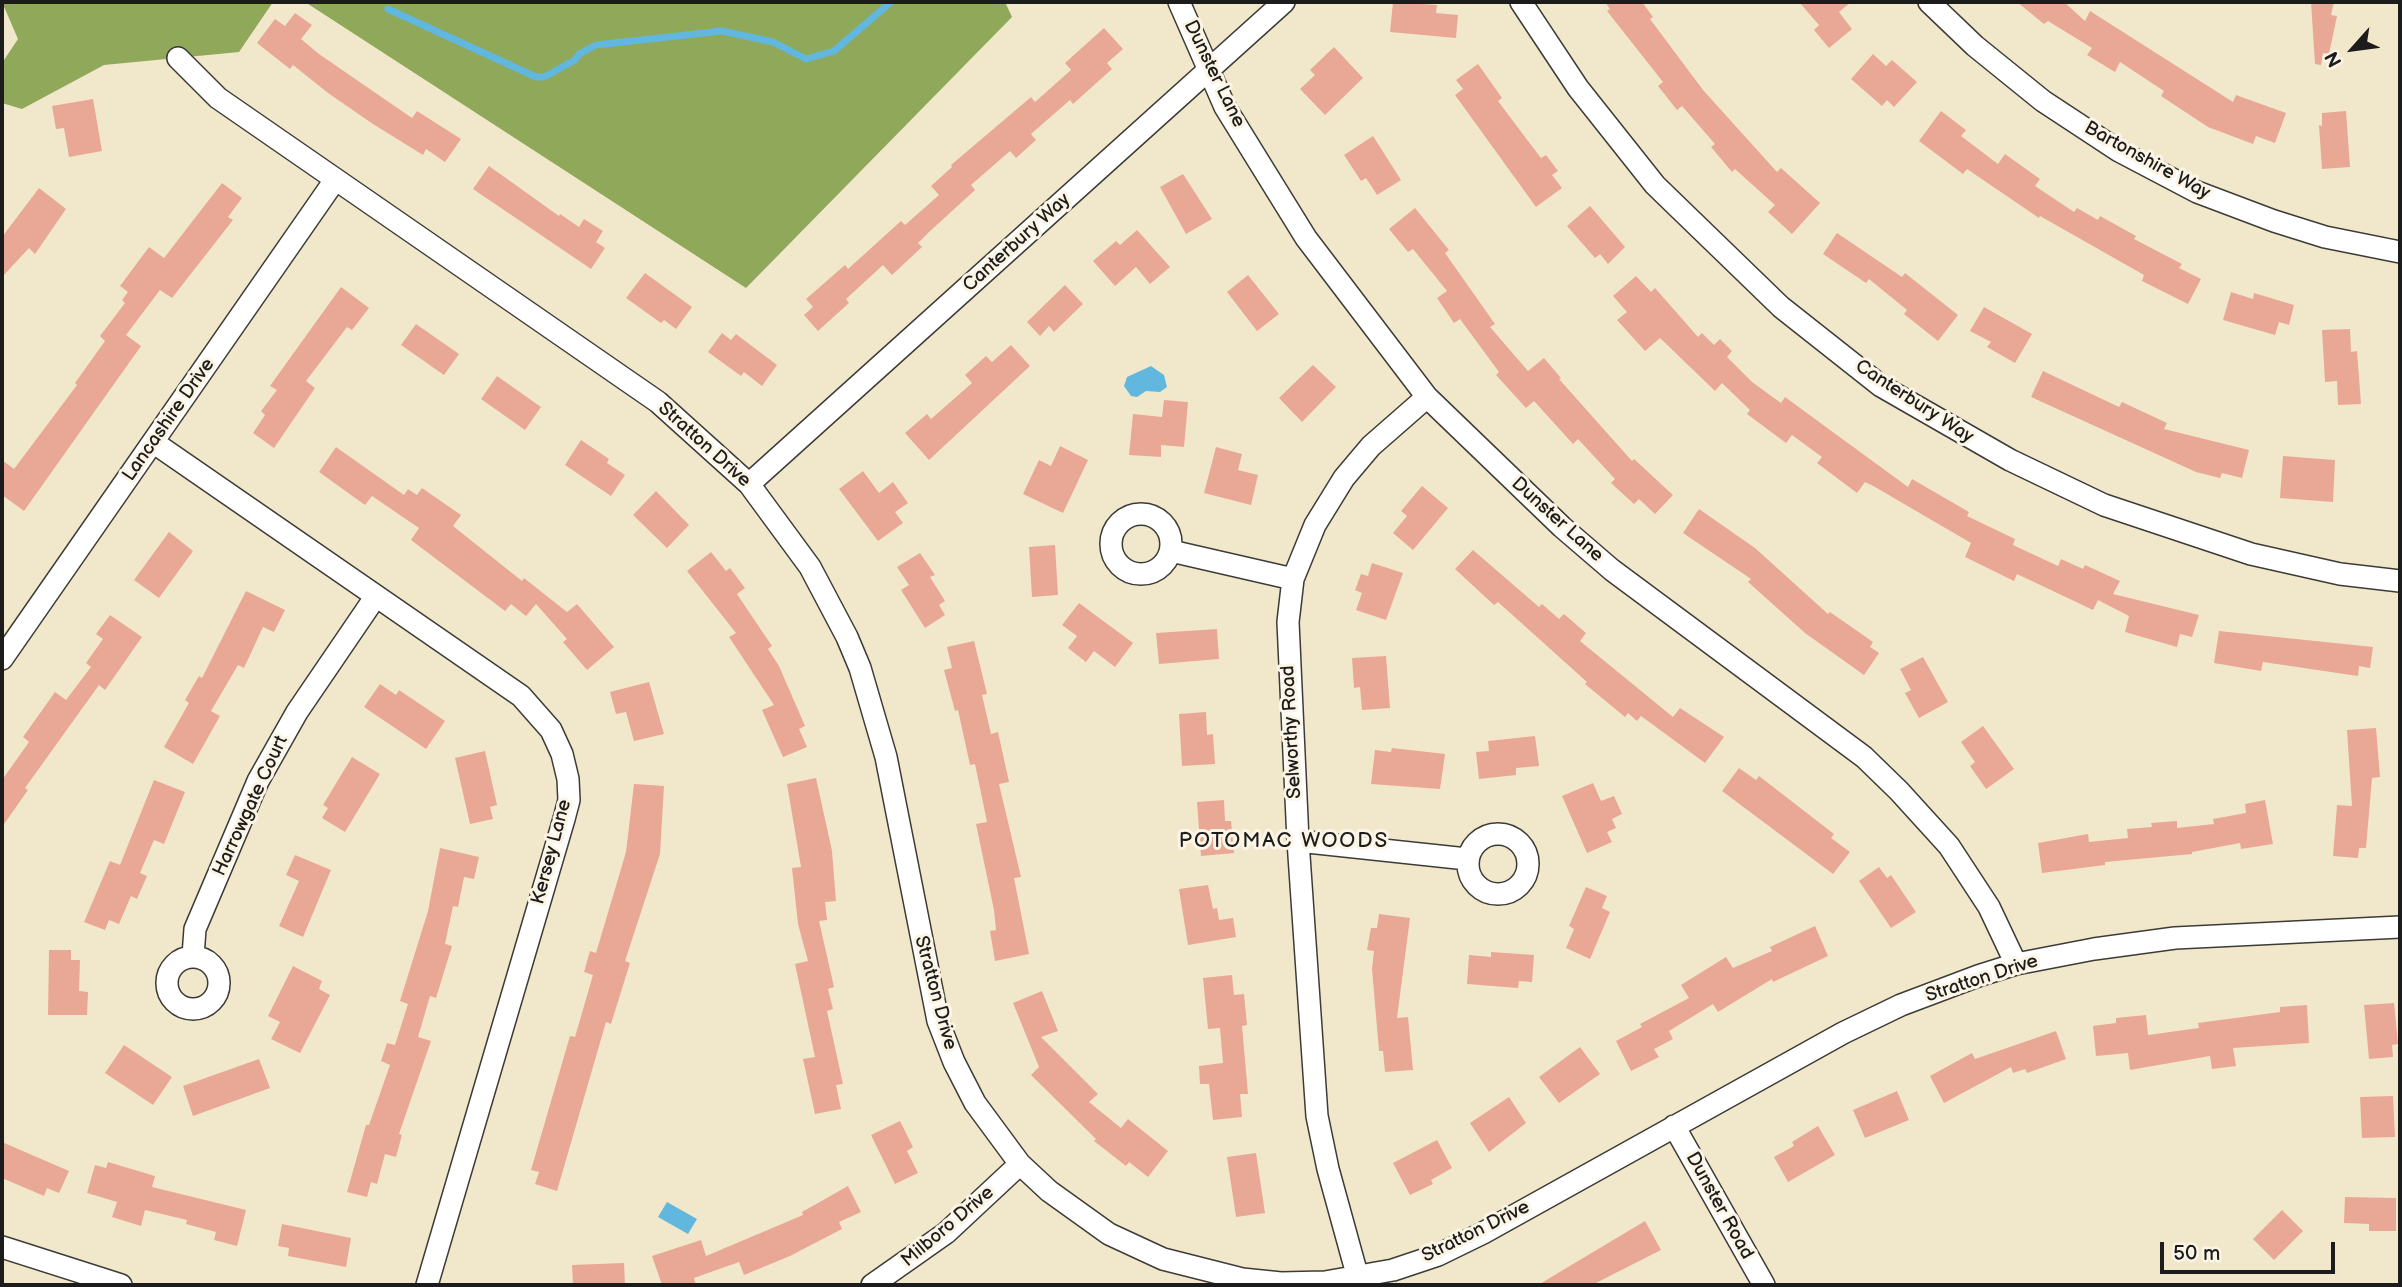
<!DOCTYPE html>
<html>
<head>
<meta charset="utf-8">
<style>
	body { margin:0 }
	#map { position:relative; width:2402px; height:1287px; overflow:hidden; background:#f1e8cb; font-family:"Balsamiq Sans",sans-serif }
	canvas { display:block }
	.frame { position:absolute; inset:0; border:4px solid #1c1c1c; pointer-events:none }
	.north { position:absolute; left:2318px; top:14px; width:70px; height:70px; -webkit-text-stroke:5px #fcf5e5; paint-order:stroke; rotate:242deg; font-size:19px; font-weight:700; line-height:28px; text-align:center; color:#1c1c1c }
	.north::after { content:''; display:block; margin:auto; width:24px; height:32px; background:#1c1c1c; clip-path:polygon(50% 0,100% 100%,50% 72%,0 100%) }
	.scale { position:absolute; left:2160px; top:1242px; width:175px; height:32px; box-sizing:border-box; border:4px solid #1c1c1c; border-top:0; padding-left:9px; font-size:21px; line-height:24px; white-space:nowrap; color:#1c1c1c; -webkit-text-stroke:5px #fcf5e5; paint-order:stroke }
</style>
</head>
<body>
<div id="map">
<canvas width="2402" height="1287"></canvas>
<div class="frame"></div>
<div class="north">N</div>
<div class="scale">50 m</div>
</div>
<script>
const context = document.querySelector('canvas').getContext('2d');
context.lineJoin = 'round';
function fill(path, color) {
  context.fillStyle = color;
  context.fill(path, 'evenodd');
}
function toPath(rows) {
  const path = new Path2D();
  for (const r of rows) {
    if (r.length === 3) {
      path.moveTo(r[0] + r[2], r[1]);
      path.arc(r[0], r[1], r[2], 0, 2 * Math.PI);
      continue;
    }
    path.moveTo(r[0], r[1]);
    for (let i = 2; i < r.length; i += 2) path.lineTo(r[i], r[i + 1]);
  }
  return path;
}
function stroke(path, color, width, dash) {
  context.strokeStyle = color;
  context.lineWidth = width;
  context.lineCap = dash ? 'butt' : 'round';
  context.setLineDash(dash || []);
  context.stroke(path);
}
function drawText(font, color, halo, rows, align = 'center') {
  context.font = font + ' "Balsamiq Sans",sans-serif';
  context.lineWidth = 6;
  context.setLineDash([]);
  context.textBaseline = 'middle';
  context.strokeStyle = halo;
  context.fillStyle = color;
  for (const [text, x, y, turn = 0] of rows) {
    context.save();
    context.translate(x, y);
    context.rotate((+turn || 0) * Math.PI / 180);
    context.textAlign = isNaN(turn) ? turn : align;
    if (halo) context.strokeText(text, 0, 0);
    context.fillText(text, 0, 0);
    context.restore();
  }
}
fill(toPath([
	[2,2,273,2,239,52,104,65,22,109,2,103,2,63,18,39],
	[305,2,1005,2,1012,17,746,288]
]), '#8fa85a');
fill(toPath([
	[1151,366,1164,375,1167,387,1160,392,1146,391,1137,397,1131,396,1124,386,1127,377],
	[667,1202,697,1219,688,1234,658,1217]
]), '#62b7de');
stroke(toPath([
	[388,9,536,77,544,77,575,60,579,54,596,45,722,31,773,42,806,59,834,51,891,2]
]), '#62b7de', 7);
fill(toPath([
	[1393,2,1437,5,1436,13,1458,15,1456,38,1390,32],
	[1605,2,1642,2,1653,17,1650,19,1703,90,1777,172,1781,168,1820,203,1792,234,1768,212,1775,205,1735,169,1732,172,1711,147,1715,144,1682,106,1677,110,1658,86,1663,82,1607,11,1610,9],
	[1799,2,1851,2,1839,12,1852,29,1829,48,1814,30,1819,25],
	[2017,2,2064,2,2085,21,2090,11,2233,102,2236,95,2286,113,2275,143,2256,136,2253,144,2208,127,2161,96,2164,91,2120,62,2115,72,2087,55,2092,48,2048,21,2044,24],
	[2311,2,2334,2,2331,15,2337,16,2329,54,2323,53,2321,65,2315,64],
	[295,13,312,25,301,39,319,54,412,118,417,111,461,139,445,162,426,149,423,155,373,124,328,93,293,65,290,69,257,43,275,19,285,26],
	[1104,28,1123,49,1107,63,1112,69,1073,104,1070,100,1031,134,1036,140,1016,158,1010,151,971,185,975,190,928,233,918,243,922,247,892,275,883,265,846,299,849,303,818,331,804,315,813,307,806,299,845,265,848,269,901,221,905,225,939,195,931,186,952,167,951,165,1031,97,1035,102,1071,70,1065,63],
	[1334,47,1363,78,1325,115,1300,89,1315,75,1310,70],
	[1873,54,1886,66,1892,60,1917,82,1894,107,1887,100,1882,106,1851,79],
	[1478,64,1502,98,1498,101,1525,137,1541,158,1546,155,1558,171,1552,175,1562,188,1536,207,1455,95,1463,89,1456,80],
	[93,99,102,151,69,157,64,128,56,129,52,106],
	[1941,111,1966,130,1961,136,1998,164,2005,154,2040,179,2035,186,2074,212,2077,208,2098,220,2100,216,2136,236,2134,239,2182,264,2179,268,2201,279,2188,304,2142,281,2144,275,2040,216,2039,218,1967,169,1963,174,1919,141],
	[2346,111,2350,167,2322,169,2319,125,2322,126,2322,113],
	[1373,136,1401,180,1377,195,1366,178,1361,181,1344,155],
	[489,166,559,216,560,214,579,227,584,219,603,231,596,242,605,248,591,269,473,189],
	[1183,174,1212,219,1186,234,1160,187],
	[222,183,242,198,228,217,233,220,172,298,160,290,126,335,141,346,24,511,2,495,2,460,14,469,77,385,75,383,105,341,100,336,125,303,122,300,128,292,120,286,149,247,164,258],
	[39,188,66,209,35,254,29,248,2,277,2,237],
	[1590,206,1625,247,1608,264,1600,254,1595,258,1567,226],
	[1415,208,1449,250,1445,253,1495,324,1490,327,1528,371,1544,358,1561,378,1559,379,1632,461,1634,459,1673,495,1655,514,1639,499,1634,504,1611,483,1615,479,1578,439,1573,444,1534,401,1526,408,1496,375,1499,372,1460,319,1454,323,1437,298,1447,291,1413,249,1408,252,1389,229],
	[1137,230,1170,267,1150,284,1136,267,1115,286,1093,261,1116,241,1120,245],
	[1837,233,1902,277,1905,273,1958,315,1938,341,1904,314,1907,310,1869,279,1866,283,1823,254],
	[645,273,692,307,676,329,664,320,661,323,626,298],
	[1248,275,1279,314,1257,331,1227,292],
	[1636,276,1651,292,1655,288,1698,337,1702,333,1714,345,1720,339,1732,351,1727,357,1752,382,1781,403,1785,397,1908,487,1912,479,1969,512,1967,516,2015,539,2013,545,2058,566,2061,559,2083,569,2085,565,2120,581,2113,594,2199,615,2192,637,2180,634,2177,647,2125,632,2129,616,2098,600,2093,610,2017,574,2014,581,1965,557,1971,543,1875,487,1865,482,1857,493,1817,463,1822,457,1792,435,1786,443,1747,414,1750,410,1722,383,1715,391,1660,338,1645,351,1617,320,1627,312,1613,296],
	[1065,285,1083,304,1054,332,1049,326,1040,336,1027,322],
	[341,287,369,308,352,330,347,327,306,381,315,388,274,448,253,433,265,415,261,411,277,390,270,386],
	[2231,292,2253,299,2254,293,2294,305,2289,325,2279,322,2275,335,2223,320],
	[1984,307,2032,334,2015,363,1987,347,1991,342,1970,331],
	[416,324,459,354,444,375,401,345],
	[2350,329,2351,352,2357,351,2361,404,2338,405,2337,381,2325,382,2322,330],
	[722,333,731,340,736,334,777,365,762,386,744,372,741,376,708,352],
	[1011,345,1030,366,929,460,905,433,927,414,931,419,972,383,965,375,986,356,992,362],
	[1313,365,1336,387,1302,422,1279,398],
	[2043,371,2119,407,2122,402,2167,423,2164,429,2249,450,2242,478,2222,473,2220,478,2196,472,2031,397],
	[497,376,541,407,525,430,481,399],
	[1164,400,1188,402,1184,447,1161,445,1161,457,1129,455,1133,414,1162,417],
	[581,440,609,459,607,463,625,475,611,496,565,465],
	[1060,446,1088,460,1063,513,1023,494,1039,460,1051,466],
	[336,447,404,495,408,489,417,495,422,488,461,515,453,526,522,581,524,578,567,612,577,604,614,647,587,670,563,642,567,639,536,604,526,616,511,604,505,611,411,540,419,528,372,496,365,505,319,472],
	[1216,447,1242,454,1238,470,1258,475,1251,505,1204,493],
	[2283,456,2335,460,2333,502,2280,498],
	[863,471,879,493,893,482,908,503,895,512,903,523,878,541,839,489],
	[1422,486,1448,508,1413,550,1393,533,1407,516,1401,511],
	[656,491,689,525,667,548,633,515],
	[1699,509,1755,548,1828,614,1830,612,1873,642,1870,647,1879,653,1864,675,1805,633,1748,582,1751,579,1683,533],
	[169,532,193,551,159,598,134,580],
	[1055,545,1058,595,1032,597,1029,547],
	[1473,550,1539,607,1542,604,1559,619,1564,614,1586,633,1580,641,1673,717,1680,708,1724,737,1705,763,1641,716,1637,721,1628,713,1625,717,1585,684,1587,682,1498,602,1494,605,1455,569],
	[711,552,726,571,730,568,745,588,737,594,772,646,768,649,779,666,805,726,799,729,807,747,783,757,762,710,774,705,729,637,736,633,687,571],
	[920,553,935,575,930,577,945,601,939,605,945,615,925,628,901,590,909,585,897,567],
	[1372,563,1403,573,1386,620,1356,610,1362,593,1355,590,1361,574,1368,576],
	[246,591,285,610,274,632,263,627,244,668,238,665,211,711,220,716,193,764,164,747,189,703,185,700,199,676,202,678],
	[1079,603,1133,643,1115,667,1094,651,1086,662,1068,648,1077,636,1062,625],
	[110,615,142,637,105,690,99,685,25,788,28,790,2,827,2,780,29,742,23,737,55,692,66,700,91,667,86,663,103,639,96,634],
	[1217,629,1219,659,1159,664,1156,633],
	[2219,631,2373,647,2370,668,2359,666,2358,676,2263,662,2261,671,2214,663],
	[974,641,987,694,982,695,991,734,998,732,1009,782,999,784,1021,877,1014,878,1029,954,995,961,990,931,996,930,994,910,976,824,987,822,975,764,970,765,958,710,955,711,944,670,952,668,947,647],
	[1386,656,1390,708,1362,710,1360,687,1354,688,1352,658],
	[1923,657,1948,702,1919,718,1905,693,1911,690,1900,669],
	[649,682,664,734,634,741,626,712,616,714,610,692],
	[380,684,396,695,399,690,445,721,426,749,364,707],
	[1206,712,1207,735,1213,734,1215,764,1182,766,1179,714],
	[1983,726,2014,769,1986,789,1970,766,1975,762,1961,742],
	[2376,728,2380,777,2372,778,2366,848,2359,848,2358,858,2333,856,2337,805,2352,806,2347,730],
	[1535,736,1539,766,1516,768,1516,775,1479,779,1476,752,1489,751,1488,741],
	[1392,748,1445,754,1440,789,1371,784,1375,750,1391,752],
	[485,751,497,805,490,807,493,819,470,824,455,758],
	[352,757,380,774,345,832,322,818,328,808,323,805],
	[1739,768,1756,780,1759,776,1834,834,1831,838,1850,852,1833,874,1722,791],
	[816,778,832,851,836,901,825,902,827,920,819,921,834,987,828,989,833,1009,827,1011,843,1084,836,1085,841,1109,815,1114,803,1059,815,1057,795,964,808,961,798,924,792,868,801,867,787,784],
	[154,780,185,792,164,844,154,840,140,873,147,876,137,899,131,896,119,924,109,920,105,930,84,922,110,861,120,865],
	[1593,783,1601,801,1614,796,1622,814,1612,819,1616,828,1607,832,1612,842,1587,853,1562,796],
	[634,784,664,786,660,854,625,961,630,963,611,1024,606,1022,557,1191,535,1184,539,1172,531,1170,570,1036,575,1037,593,975,584,972,590,951,596,953,626,852],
	[1224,800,1225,821,1231,821,1234,853,1201,856,1197,802],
	[2265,800,2273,844,2241,849,2240,843,2192,852,2192,854,2105,862,2105,865,2042,873,2038,843,2088,834,2089,842,2128,838,2127,829,2152,827,2151,823,2177,821,2177,828,2214,824,2213,819,2246,813,2245,804],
	[440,848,479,857,474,879,464,877,458,907,453,906,445,944,452,946,436,998,430,996,418,1037,431,1041,399,1134,402,1135,396,1157,385,1154,377,1184,371,1182,367,1197,347,1192,366,1125,369,1125,390,1065,381,1061,387,1043,395,1045,408,1004,400,1001,428,911],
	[295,855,331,870,303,937,279,926,299,881,286,875],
	[1879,867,1887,878,1891,875,1916,912,1891,928,1859,881],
	[1208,885,1213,909,1217,908,1219,920,1233,918,1236,937,1188,945,1179,889],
	[1586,887,1607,896,1602,908,1610,912,1590,959,1566,948,1574,929,1569,926],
	[1379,914,1410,918,1397,1018,1408,1017,1413,1070,1385,1072,1383,1051,1379,1051,1372,969,1374,951,1367,950,1371,928,1377,928],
	[1815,926,1828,956,1773,982,1772,979,1718,1012,1713,1004,1669,1031,1673,1039,1654,1049,1659,1057,1631,1071,1616,1041,1642,1027,1640,1024,1689,998,1681,985,1726,957,1733,968,1772,951,1770,947],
	[49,950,71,950,71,960,80,960,79,991,88,992,87,1015,48,1015],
	[1491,952,1534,955,1532,982,1519,981,1518,988,1467,984,1469,955,1491,957],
	[293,966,322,981,319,989,330,995,300,1053,271,1039,280,1022,268,1016],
	[1232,975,1234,995,1244,994,1247,1025,1242,1026,1248,1094,1240,1094,1242,1117,1213,1120,1209,1084,1200,1084,1199,1066,1223,1063,1220,1028,1208,1029,1203,978],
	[1042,991,1058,1031,1041,1037,1098,1094,1089,1102,1121,1128,1128,1119,1168,1151,1148,1177,1129,1162,1126,1166,1094,1141,1096,1139,1031,1075,1039,1067,1013,1003],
	[2394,1003,2398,1044,2392,1045,2393,1057,2369,1059,2364,1005],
	[2307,1005,2309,1043,2233,1048,2236,1066,2212,1069,2210,1056,2130,1070,2128,1053,2096,1056,2093,1026,2116,1023,2116,1018,2146,1015,2148,1035,2199,1028,2198,1023,2280,1012,2280,1007],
	[2056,1031,2066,1059,2027,1073,2025,1069,2013,1073,2011,1067,1944,1103,1930,1076,1972,1053,1975,1059],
	[124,1045,172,1077,153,1105,105,1073],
	[1580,1047,1600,1074,1559,1103,1539,1077],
	[259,1059,270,1088,193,1116,183,1086],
	[1897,1091,1909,1120,1865,1138,1853,1110],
	[2393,1096,2395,1137,2362,1138,2360,1097],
	[1509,1097,1526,1123,1489,1152,1470,1123],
	[900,1121,913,1147,907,1151,918,1173,895,1184,871,1135],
	[1818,1126,1835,1155,1788,1182,1774,1157,1794,1146,1792,1142],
	[1437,1140,1452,1168,1431,1180,1433,1184,1410,1195,1393,1163],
	[2,1142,69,1171,59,1193,47,1188,44,1196,2,1178],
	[1256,1153,1265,1213,1236,1217,1227,1157],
	[108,1162,155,1176,152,1187,246,1210,237,1246,214,1240,216,1232,186,1224,187,1220,145,1210,141,1226,112,1217,117,1202,87,1193,95,1165,106,1168],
	[848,1186,861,1212,839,1222,842,1229,790,1256,744,1275,739,1262,694,1278,696,1285,662,1285,652,1256,701,1240,706,1256,803,1215,802,1212],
	[2345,1197,2396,1198,2396,1231,2369,1231,2369,1224,2344,1223],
	[2282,1210,2303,1231,2274,1260,2253,1239],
	[1645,1221,1661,1250,1592,1285,1538,1285],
	[282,1224,351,1238,346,1267,288,1256,289,1248,278,1246],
	[624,1263,625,1285,573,1285,572,1265]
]), '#e9a895');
const street = toPath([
	[1179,2,1225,107,1306,238,1427,397,1562,527,1612,570,1864,757,1899,791,1949,846,1989,907,2016,964],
	[1521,2,1578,88,1655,185,1781,307,1881,386,2010,460,2104,505,2251,554,2340,574,2400,581],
	[1929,2,1975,46,2043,101,2119,151,2197,192,2274,221,2325,237,2400,252],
	[178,58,218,98,658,402,749,484,810,567,847,637,860,668,886,757,938,1021,954,1062,975,1103,1020,1164,1049,1191,1109,1234,1163,1259,1242,1279,1281,1283,1325,1282,1393,1270,1438,1255,1483,1233,1843,1033,1901,1005,1978,976,2016,964,2094,949,2175,938,2400,927],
	[153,442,521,696,551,730,562,754,568,779,569,800,564,819,427,1285],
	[749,484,1284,2],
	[1141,544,30],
	[1171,551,1293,579],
	[2,659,335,180],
	[1498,864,30],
	[1298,841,1467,859],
	[193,956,195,929,258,781,297,712,376,596],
	[193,983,26],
	[1674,1126,1764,1285],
	[2,1247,121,1285],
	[1358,1278,1328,1169,1317,1116,1298,841,1288,622,1293,579,1315,525,1344,478,1371,446,1427,397],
	[872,1285,946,1233,1020,1164]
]);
stroke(street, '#3c3b36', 24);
stroke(street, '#fff', 21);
drawText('19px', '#1c1c1c', '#fcf5e5', [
	["Dunster Lane",1214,74,64],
	["Bartonshire Way",2147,161,29],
	["Canterbury Way",1017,243,-42],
	["Canterbury Way",1914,402,33],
	["Lancashire Drive",169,420,-55],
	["Stratton Drive",704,445,42],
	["Dunster Lane",1557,520,42],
	["Selworthy Road",1292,732,-93],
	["Harrowgate Court",251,806,-65],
	["Kersey Lane",552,852,-75],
	["Stratton Drive",1982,979,-18],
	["Stratton Drive",935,993,75],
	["Dunster Road",1719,1206,61],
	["Milboro Drive",948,1227,-40],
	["Stratton Drive",1476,1232,-26]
]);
context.letterSpacing = '2px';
drawText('21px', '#1c1c1c', '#fcf5e5', [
	["POTOMAC WOODS",1284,842]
]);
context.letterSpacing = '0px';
</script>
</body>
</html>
